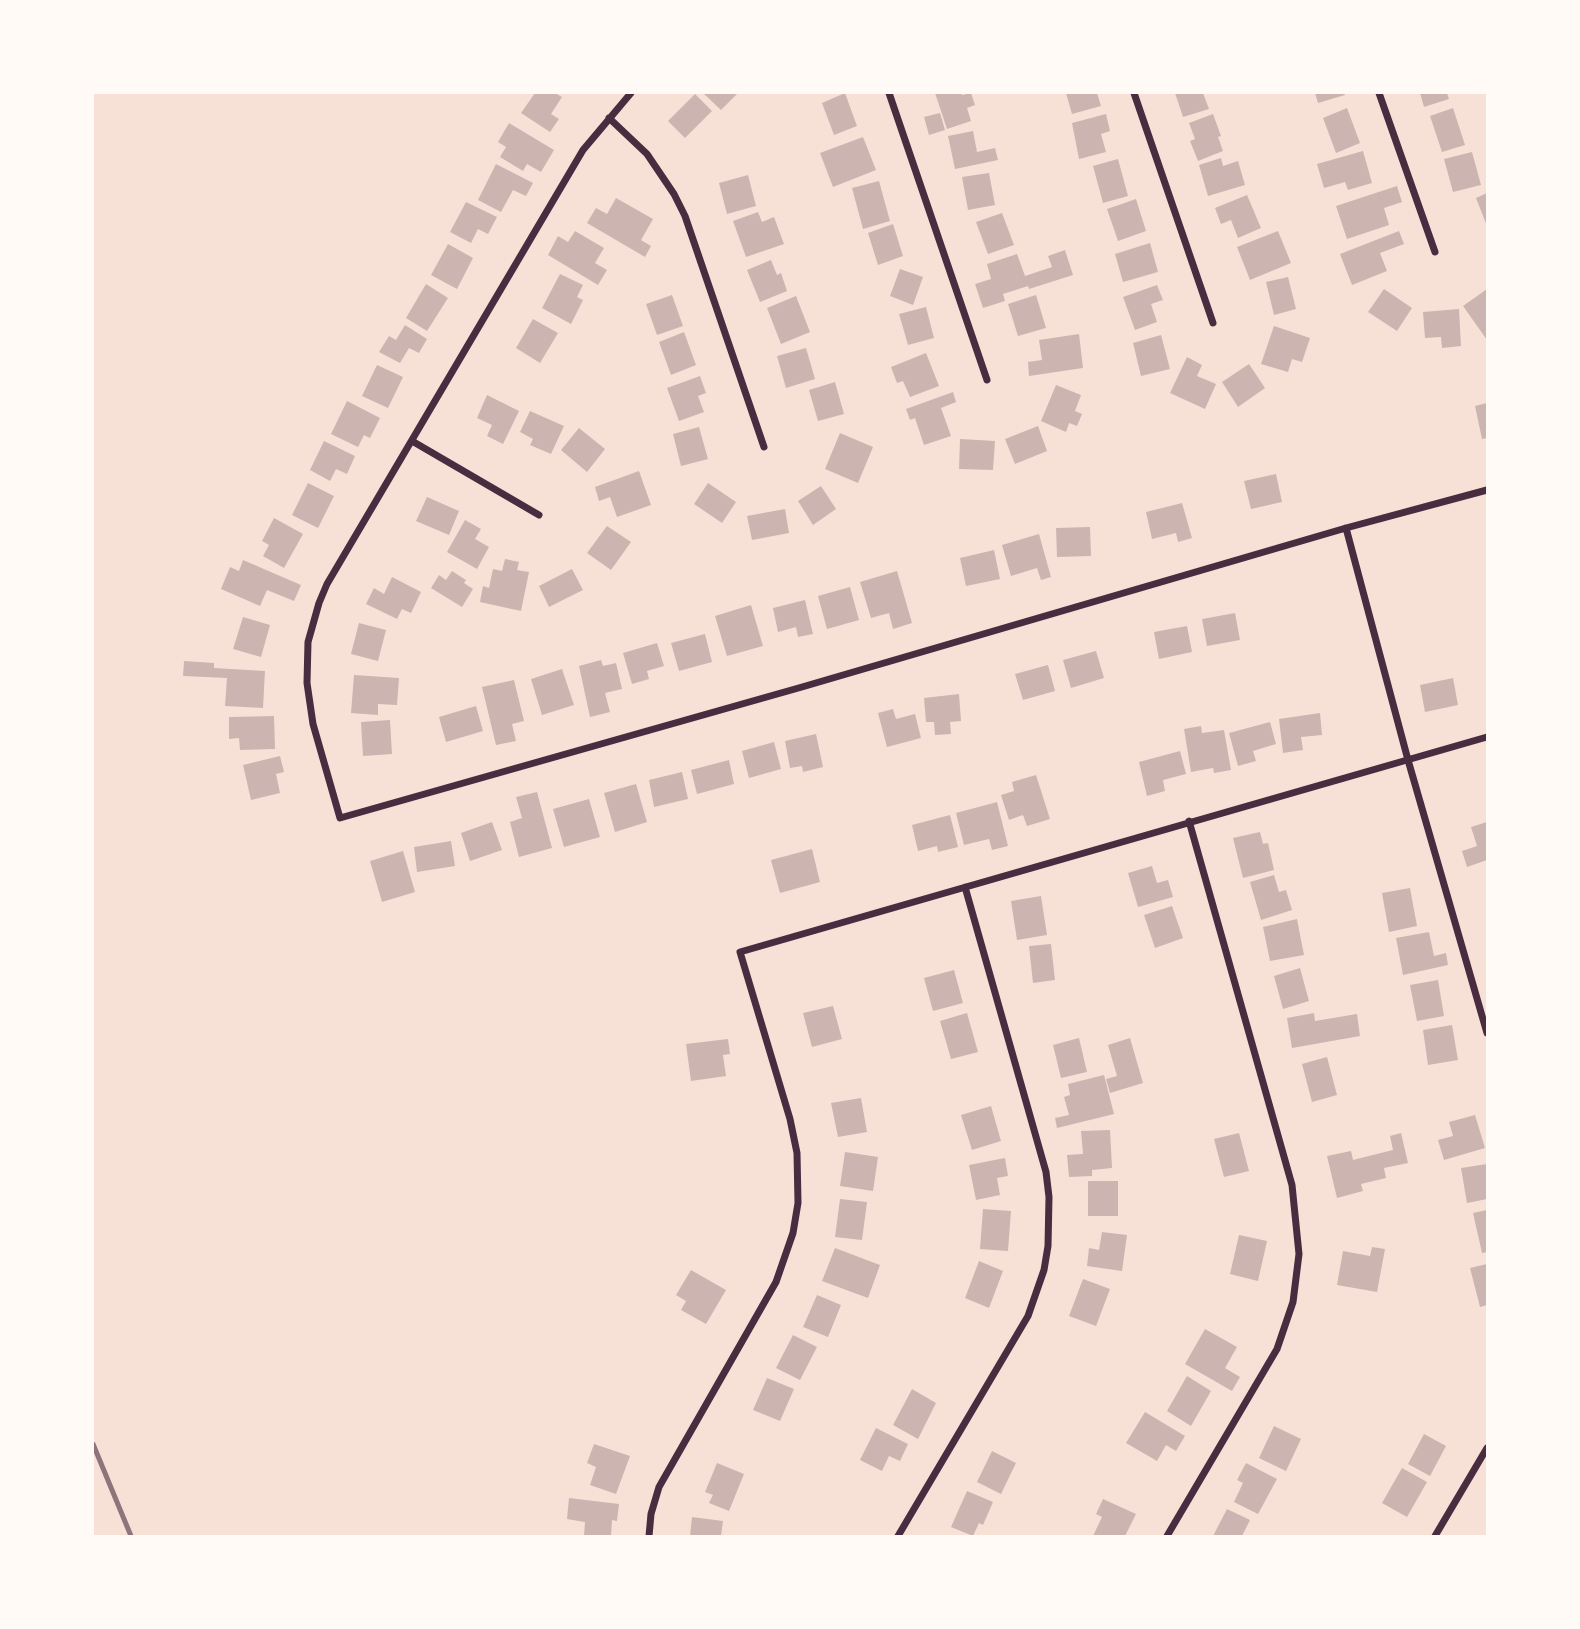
<!DOCTYPE html>
<html>
<head>
<meta charset="utf-8">
<style>
	body { margin:0 }
	#map { position:relative; width:1580px; height:1629px; overflow:hidden; background:#f7e1d7; font-family:"Crimson Pro",serif }
	canvas { display:block }
	.frame { position:absolute; inset:0; border:94px solid #fffaf5; pointer-events:none }
</style>
</head>
<body>
<div id="map">
<canvas width="1580" height="1629"></canvas>
<div class="frame"></div>
</div>
<script>
const context = document.querySelector('canvas').getContext('2d');
context.lineJoin = 'round';
function fill(path, color) {
  context.fillStyle = color;
  context.fill(path, 'evenodd');
}
function toPath(rows) {
  const path = new Path2D();
  for (const r of rows) {
    path.moveTo(r[0], r[1]);
    for (let i = 2; i < r.length; i += 2) path.lineTo(r[i], r[i + 1]);
  }
  return path;
}
function stroke(path, color, width, dash) {
  context.strokeStyle = color;
  context.lineWidth = width;
  context.lineCap = dash ? 'butt' : 'round';
  context.setLineDash(dash || []);
  context.stroke(path);
}
fill(toPath([
	[535,93,555,93,562,97,551,114,559,119,550,132,521,113],
	[703,93,738,93,721,110],
	[845,93,857,126,834,135,822,103],
	[935,93,961,93,962,95,971,93,975,105,967,108,971,121,947,129],
	[1066,93,1097,93,1101,106,1072,114],
	[1175,93,1203,93,1209,109,1183,117],
	[1315,93,1344,93,1345,95,1318,103],
	[1420,93,1447,93,1449,99,1424,107],
	[695,94,712,111,685,138,668,121],
	[1347,108,1360,143,1336,153,1323,118],
	[1453,108,1465,145,1442,152,1430,116],
	[940,113,945,130,929,135,924,117],
	[1106,114,1110,131,1101,134,1106,152,1079,159,1072,123],
	[1213,114,1221,136,1218,137,1223,151,1198,161,1190,141,1195,139,1189,123],
	[509,123,554,150,541,172,527,164,523,171,500,157,506,147,498,142],
	[973,131,977,152,995,148,998,160,955,169,948,136],
	[863,137,876,170,833,187,820,153],
	[1363,151,1372,183,1348,190,1345,182,1324,188,1317,164],
	[1472,152,1481,185,1453,192,1444,159],
	[1221,158,1223,166,1238,161,1245,185,1208,196,1199,165],
	[1118,159,1128,196,1103,203,1093,166],
	[496,164,533,183,526,196,513,190,501,212,478,200],
	[989,173,995,205,968,210,962,177],
	[748,175,756,206,727,214,719,183],
	[879,181,890,221,863,229,852,188],
	[1397,186,1402,202,1384,208,1389,225,1347,239,1336,206],
	[1487,193,1487,226,1476,198],
	[1247,195,1261,228,1238,238,1231,220,1221,224,1215,208],
	[616,198,653,219,641,240,651,246,645,257,587,223,596,208,607,214],
	[1136,199,1146,231,1118,241,1107,209],
	[466,202,497,217,488,234,478,229,471,243,450,232],
	[758,212,762,222,774,217,784,244,746,257,733,221],
	[1002,213,1014,245,988,254,976,222],
	[893,224,903,256,878,265,868,233],
	[575,231,604,248,595,263,607,270,598,285,548,255,558,236,568,242],
	[1278,231,1291,263,1250,280,1237,247],
	[1399,231,1404,244,1380,253,1387,271,1352,285,1340,254],
	[1150,243,1158,272,1123,282,1115,254],
	[448,244,473,258,457,289,431,275],
	[1065,250,1073,275,1029,289,1028,286,1003,294,1005,301,983,308,975,284,991,279,987,264,1017,254,1025,276,1052,267,1048,256],
	[771,260,777,275,781,273,787,291,760,302,747,270],
	[900,269,923,277,913,305,890,296],
	[560,274,583,285,577,297,583,300,571,324,542,308],
	[1288,277,1296,309,1274,315,1266,282],
	[426,284,448,298,427,331,406,318],
	[1157,285,1163,300,1151,304,1157,322,1135,330,1123,297],
	[1384,289,1412,308,1397,331,1368,312],
	[1487,289,1487,340,1463,306],
	[672,295,683,326,657,335,646,304],
	[1036,295,1046,328,1018,336,1008,304],
	[796,296,810,332,781,344,767,308],
	[926,307,934,338,908,345,899,314],
	[1459,309,1461,346,1442,348,1441,337,1425,338,1423,312],
	[533,319,558,333,540,363,516,348],
	[405,325,427,339,419,353,409,348,400,363,379,352,389,336,396,340],
	[1274,326,1310,338,1302,362,1292,359,1288,372,1261,364],
	[684,332,696,365,671,375,659,342],
	[1079,334,1083,368,1029,376,1028,362,1042,360,1039,340],
	[1161,335,1170,369,1141,376,1133,343],
	[806,348,815,379,786,388,777,356],
	[926,353,939,386,910,397,903,381,897,383,891,367],
	[1187,357,1202,365,1197,376,1216,384,1205,409,1170,393],
	[1249,364,1265,388,1238,407,1222,382],
	[377,365,403,377,388,408,362,396],
	[700,376,706,393,698,396,704,412,679,421,667,388],
	[835,382,844,414,818,421,809,390],
	[1056,385,1081,395,1075,411,1082,414,1077,426,1069,423,1066,432,1041,421],
	[953,392,956,402,941,408,951,436,924,445,915,418,910,420,906,409],
	[487,395,519,411,503,444,487,436,492,425,477,418],
	[347,401,380,418,370,438,364,435,358,447,331,434],
	[1487,403,1487,438,1482,439,1475,406],
	[530,411,564,426,551,454,530,445,533,439,520,432],
	[1038,426,1047,451,1015,464,1005,439],
	[699,427,708,459,681,466,673,434],
	[579,428,605,449,587,472,561,450],
	[840,433,873,447,858,483,825,469],
	[960,439,995,441,993,470,959,469],
	[324,441,355,456,347,474,336,469,330,481,310,470],
	[639,471,651,505,617,517,610,497,599,501,595,487],
	[1276,474,1282,502,1251,509,1244,481],
	[308,483,334,496,318,528,292,515],
	[708,483,736,502,722,523,694,504],
	[821,486,836,509,813,525,798,501],
	[427,497,459,511,449,535,416,521],
	[1182,503,1192,538,1178,542,1176,533,1152,539,1146,512],
	[785,509,789,533,752,540,747,516],
	[274,518,303,534,284,568,263,556,269,545,262,541],
	[465,520,481,529,475,539,489,547,477,569,447,552],
	[607,526,631,542,611,570,587,553],
	[1090,527,1091,556,1057,557,1056,528],
	[1039,534,1051,577,1041,580,1037,568,1011,576,1002,545],
	[994,550,1000,579,966,586,960,558],
	[505,559,519,562,517,570,529,572,521,611,480,602,483,586,489,588,493,569,502,571],
	[243,560,301,585,294,601,267,590,260,606,221,589,230,567,239,571],
	[572,569,583,590,549,607,539,586],
	[452,571,466,580,464,583,473,589,462,607,431,588,439,575,446,580],
	[897,571,912,623,893,629,889,613,871,618,860,582],
	[392,577,421,592,411,613,402,609,397,619,366,604,374,588,384,594],
	[850,587,859,620,827,629,818,596],
	[805,600,813,634,798,637,796,627,778,632,773,608],
	[751,605,763,646,727,656,715,616],
	[1235,613,1240,640,1207,646,1202,619],
	[243,617,270,625,261,657,233,649],
	[359,623,386,630,378,661,351,654],
	[1187,626,1192,652,1159,659,1154,632],
	[705,634,712,662,679,671,671,643],
	[657,643,664,666,647,671,649,679,632,684,623,653],
	[1096,651,1104,678,1071,688,1063,660],
	[601,660,603,666,616,663,622,689,605,693,610,712,590,717,579,666],
	[184,661,214,663,214,668,265,671,263,708,225,706,227,678,183,676],
	[1048,665,1055,691,1023,700,1015,674],
	[562,669,574,705,542,715,531,679],
	[354,675,399,678,397,705,378,704,378,715,351,713],
	[1453,678,1458,705,1425,712,1420,685],
	[514,680,524,721,512,724,516,741,496,745,482,687],
	[959,694,961,721,950,722,951,734,935,735,934,722,926,722,924,698],
	[476,706,483,731,446,742,439,717],
	[893,709,896,719,915,714,921,738,887,747,878,713],
	[1320,713,1322,735,1301,737,1303,750,1283,753,1279,719],
	[274,716,275,749,240,750,239,738,229,739,229,717],
	[390,720,392,754,363,756,361,722],
	[1270,722,1276,744,1253,751,1256,761,1238,766,1229,733],
	[1201,726,1202,733,1224,730,1231,770,1214,773,1213,768,1191,772,1184,729],
	[816,734,823,767,803,772,802,766,790,768,785,741],
	[774,742,781,769,749,778,742,751],
	[1180,751,1186,774,1163,780,1165,791,1147,796,1139,762],
	[280,756,284,772,276,774,280,793,251,800,243,765],
	[729,760,734,784,697,794,691,770],
	[682,772,688,799,654,807,649,780],
	[1036,775,1050,819,1027,826,1023,815,1009,820,1001,795,1014,791,1012,782],
	[636,784,647,822,615,832,604,793],
	[537,792,552,848,519,857,510,822,522,818,516,797],
	[589,799,600,837,564,847,553,809],
	[997,802,1008,846,992,850,989,839,964,845,956,813],
	[950,815,958,847,938,852,937,846,918,851,912,825],
	[492,822,502,850,470,861,461,833],
	[1487,822,1487,860,1467,867,1462,851,1477,846,1471,827],
	[1260,832,1263,844,1268,843,1274,870,1243,878,1233,838],
	[451,841,455,866,417,872,414,847],
	[812,849,820,882,780,893,771,860],
	[403,851,415,892,382,902,370,861],
	[1152,866,1157,883,1168,880,1173,897,1138,907,1128,873],
	[1274,875,1279,892,1286,890,1292,910,1261,920,1250,882],
	[1410,888,1417,926,1389,932,1382,893],
	[1041,896,1047,935,1017,940,1011,901],
	[1172,906,1183,938,1155,948,1144,915],
	[1297,919,1304,955,1270,961,1263,927],
	[1429,932,1434,956,1446,953,1448,965,1403,975,1396,938],
	[1051,944,1055,980,1033,983,1029,946],
	[1300,968,1309,1001,1283,1009,1274,976],
	[954,970,963,1003,933,1011,924,978],
	[1438,980,1444,1016,1417,1021,1410,985],
	[833,1006,842,1039,812,1047,803,1013],
	[967,1013,978,1052,951,1059,940,1021],
	[1314,1013,1315,1021,1357,1014,1360,1036,1292,1048,1287,1018],
	[1452,1025,1458,1060,1428,1065,1423,1030],
	[1079,1038,1087,1072,1061,1078,1053,1045],
	[1130,1038,1143,1083,1110,1093,1106,1079,1117,1076,1108,1045],
	[728,1039,730,1054,723,1055,726,1076,691,1081,686,1044],
	[1327,1057,1337,1095,1312,1102,1302,1064],
	[1104,1075,1114,1114,1057,1128,1055,1118,1069,1115,1064,1097,1070,1095,1068,1084],
	[861,1098,867,1132,838,1137,831,1103],
	[991,1106,1001,1141,972,1150,961,1115],
	[1475,1115,1485,1148,1444,1160,1438,1140,1453,1136,1449,1122],
	[1110,1130,1112,1168,1092,1170,1092,1176,1069,1177,1067,1155,1083,1154,1081,1131],
	[1239,1133,1249,1171,1224,1177,1214,1139],
	[1401,1133,1408,1163,1384,1168,1386,1178,1361,1184,1363,1191,1337,1198,1327,1156,1351,1151,1353,1160,1393,1150,1390,1136],
	[845,1152,878,1157,873,1191,840,1186],
	[1005,1158,1008,1176,997,1178,1000,1195,976,1200,969,1165],
	[1487,1164,1487,1199,1467,1203,1461,1168],
	[1088,1181,1118,1181,1118,1216,1088,1216],
	[840,1199,867,1202,862,1240,835,1237],
	[983,1209,1011,1211,1008,1251,980,1249],
	[1487,1210,1487,1252,1482,1253,1473,1213],
	[1102,1232,1127,1235,1122,1271,1087,1266,1089,1248,1099,1250],
	[1239,1235,1267,1241,1258,1281,1230,1274],
	[1372,1247,1385,1249,1377,1292,1337,1285,1343,1251,1370,1256],
	[835,1248,880,1265,868,1298,822,1281],
	[979,1261,1003,1271,989,1308,965,1298],
	[1487,1264,1487,1305,1480,1307,1470,1268],
	[691,1270,726,1290,706,1324,681,1310,686,1301,676,1295],
	[1083,1279,1110,1289,1096,1326,1069,1316],
	[817,1295,841,1305,828,1337,803,1327],
	[1205,1329,1237,1347,1225,1368,1240,1377,1232,1391,1185,1364],
	[793,1335,817,1347,800,1380,776,1368],
	[1187,1376,1211,1391,1191,1426,1167,1411],
	[767,1378,794,1389,780,1421,753,1410],
	[912,1389,936,1403,918,1439,893,1425],
	[1145,1412,1185,1436,1176,1451,1166,1445,1157,1461,1126,1443],
	[1274,1426,1301,1439,1286,1471,1259,1458],
	[876,1428,908,1444,900,1461,889,1456,882,1471,860,1460],
	[1424,1434,1446,1446,1430,1476,1408,1464],
	[594,1444,630,1456,616,1494,590,1485,596,1467,587,1463],
	[992,1451,1016,1463,1001,1494,977,1482],
	[717,1463,744,1474,729,1511,709,1503,713,1495,705,1492],
	[1246,1463,1277,1479,1258,1514,1234,1502,1243,1483,1237,1480],
	[1402,1468,1427,1482,1407,1517,1382,1503],
	[967,1491,993,1502,983,1525,979,1523,973,1536,951,1527],
	[569,1498,619,1504,617,1521,612,1520,611,1536,584,1536,585,1522,567,1519],
	[1103,1499,1136,1514,1125,1536,1093,1536,1102,1517,1096,1514],
	[1227,1509,1250,1520,1242,1536,1213,1536],
	[692,1517,723,1521,721,1536,690,1536]
]), '#ccb4b1');
stroke(toPath([
	[631,93,583,150,327,584,319,603,308,642,307,683,313,724,340,818,802,687,1346,528,1487,490],
	[889,93,987,380],
	[1134,93,1213,323],
	[1379,93,1435,252],
	[609,118,647,154,674,194,685,216,764,447],
	[412,441,539,515],
	[1346,528,1408,760,1487,1033],
	[649,1536,651,1514,659,1487,776,1282,793,1233,798,1203,797,1153,790,1119,740,952,1487,737],
	[898,1536,1028,1316,1044,1270,1048,1246,1049,1197,1046,1172,965,887],
	[1167,1536,1277,1349,1293,1302,1299,1254,1292,1185,1189,821],
	[1435,1536,1487,1448]
]), '#4a2c40', 7);
stroke(toPath([
	[93,1444,131,1536]
]), '#8f747c', 5);
</script>
</body>
</html>
